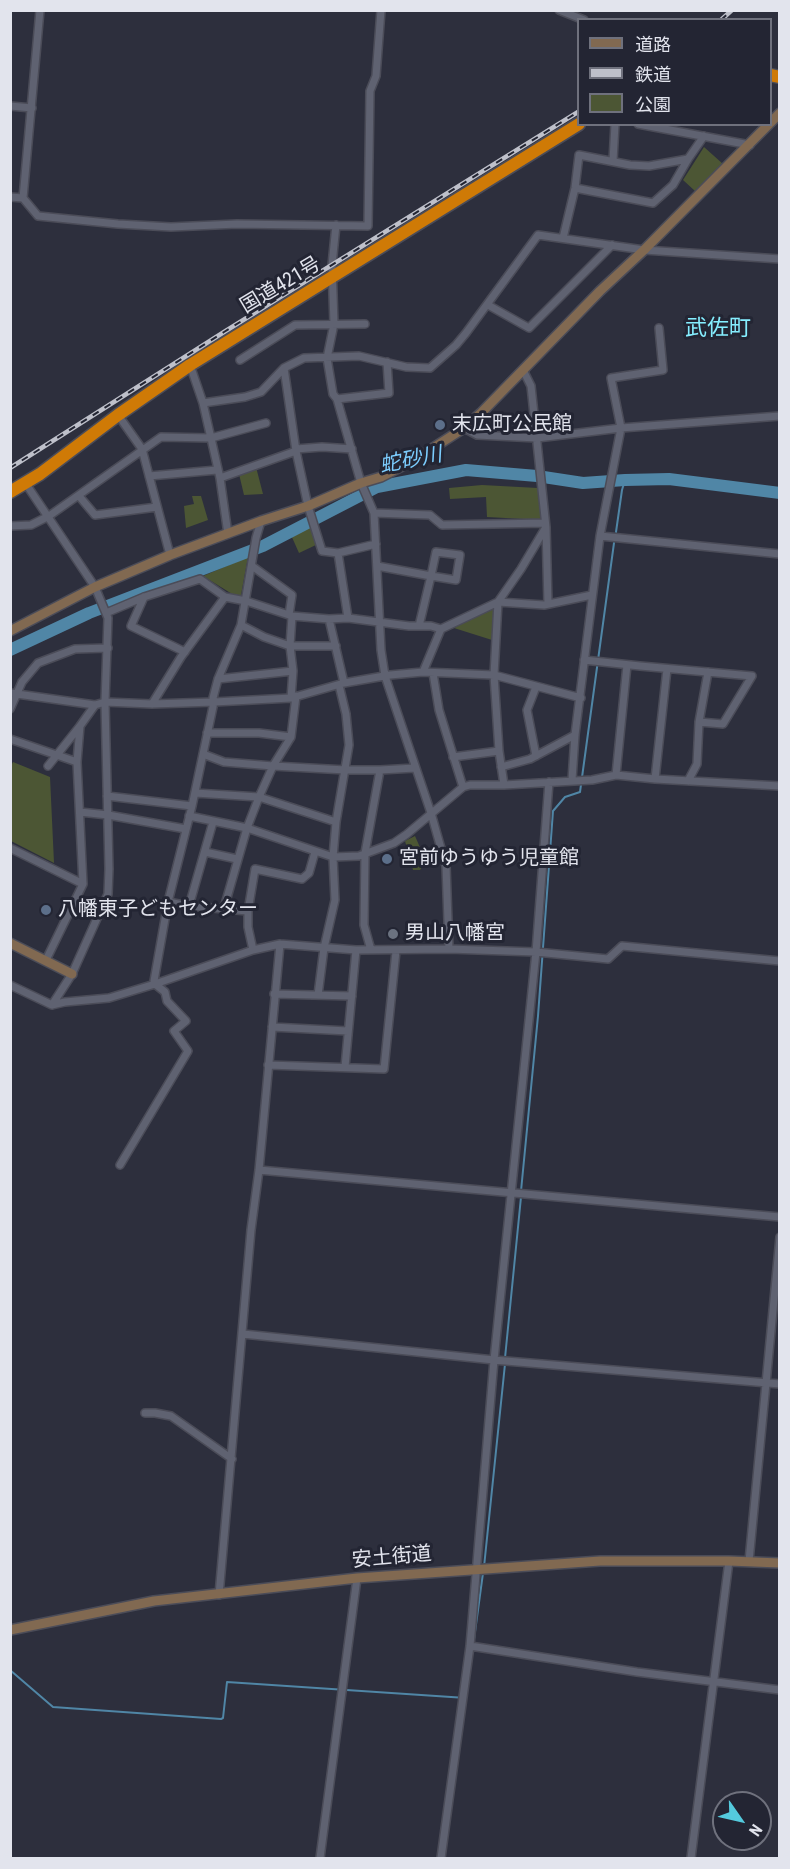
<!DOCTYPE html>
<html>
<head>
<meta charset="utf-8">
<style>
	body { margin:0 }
	#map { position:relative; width:790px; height:1869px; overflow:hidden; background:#2d2f3d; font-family:"Roboto Condensed","Noto Sans JP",sans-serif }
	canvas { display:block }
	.frame { position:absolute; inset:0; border:12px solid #e2e4ed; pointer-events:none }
	.legend { position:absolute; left:577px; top:18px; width:195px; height:108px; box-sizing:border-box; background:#232533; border:2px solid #6f717d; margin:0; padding:8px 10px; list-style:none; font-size:18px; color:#e2e4ed }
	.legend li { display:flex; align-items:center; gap:12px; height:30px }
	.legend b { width:30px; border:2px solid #6f717d }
	.north { position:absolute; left:712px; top:1791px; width:60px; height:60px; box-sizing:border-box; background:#232533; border:2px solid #6f717d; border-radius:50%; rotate:124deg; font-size:16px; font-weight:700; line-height:24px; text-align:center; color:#e2e4ed }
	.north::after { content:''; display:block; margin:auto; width:21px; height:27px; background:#54cadd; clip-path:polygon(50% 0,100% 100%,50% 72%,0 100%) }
</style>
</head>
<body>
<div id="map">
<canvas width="790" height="1869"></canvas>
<div class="frame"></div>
<ul class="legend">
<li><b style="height:8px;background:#816951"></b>道路</li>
<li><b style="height:8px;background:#bec0ca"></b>鉄道</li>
<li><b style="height:16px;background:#4c5634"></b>公園</li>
</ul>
<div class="north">N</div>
</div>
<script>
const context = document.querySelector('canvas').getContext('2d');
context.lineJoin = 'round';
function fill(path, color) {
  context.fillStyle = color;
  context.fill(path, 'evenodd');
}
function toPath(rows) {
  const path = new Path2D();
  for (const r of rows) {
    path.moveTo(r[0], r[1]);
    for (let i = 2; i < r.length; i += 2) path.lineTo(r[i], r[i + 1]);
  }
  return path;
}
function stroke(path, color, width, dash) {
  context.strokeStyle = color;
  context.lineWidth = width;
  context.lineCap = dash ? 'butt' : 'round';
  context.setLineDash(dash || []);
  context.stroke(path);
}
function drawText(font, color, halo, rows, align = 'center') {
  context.font = font + ' "Roboto Condensed","Noto Sans JP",sans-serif';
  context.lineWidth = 6;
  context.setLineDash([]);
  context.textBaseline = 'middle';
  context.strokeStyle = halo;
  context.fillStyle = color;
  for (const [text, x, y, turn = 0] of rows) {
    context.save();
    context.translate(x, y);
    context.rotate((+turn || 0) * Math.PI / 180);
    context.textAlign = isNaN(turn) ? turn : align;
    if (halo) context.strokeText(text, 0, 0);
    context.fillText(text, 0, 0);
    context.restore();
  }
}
fill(toPath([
	[704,147,723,164,695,191,683,180],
	[256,467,263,494,244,495,239,474],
	[482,485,538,488,542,520,487,517,486,497,450,499,449,488],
	[192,496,201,496,208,520,186,528,184,506,194,504],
	[310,527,318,544,299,553,291,535],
	[248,557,241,595,237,597,203,576],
	[489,608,494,608,492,640,454,628],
	[13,762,50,777,54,863,11,841,10,768],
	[415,836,426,861,420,870,413,870,405,841]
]), '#4c5634');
stroke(toPath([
	[616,532,622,490,625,480],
	[521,1191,538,1016,553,811,565,797,580,792,614,543],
	[505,1358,521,1197],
	[484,1567,505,1364],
	[10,1670,53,1707,221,1719,223,1718,227,1682,466,1698,483,1573]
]), '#5086a6', 2);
stroke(toPath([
	[10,650,89,613,263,546,377,487,466,470,537,476,583,483,625,480,669,479,780,493]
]), '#5086a6', 12);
const street = toPath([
	[40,10,23,198,38,216,118,224,171,227,237,224,368,226,370,91,376,76,381,10],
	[559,10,584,20],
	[10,106,32,108],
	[638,124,750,145],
	[613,161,615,124],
	[575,188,653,203,673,185,688,159,704,136],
	[10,197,23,198],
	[336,225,332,265,334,324,327,358,333,394,337,399,361,483,374,513,381,650,385,676,431,813,446,866,449,949],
	[563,238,575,188,579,155,630,165,649,166,688,159],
	[488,305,529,328,612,245],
	[240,360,295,325,365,324],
	[190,365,203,403,220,478,228,534],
	[284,368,296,451,308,506,322,551,338,553,376,544],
	[337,399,389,393,387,362],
	[203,403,245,397,261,392,284,368,304,358,359,356,406,367,430,368,456,345,466,333,538,235,644,250,780,259],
	[118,415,142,449,170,555],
	[464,428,477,435,537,438,621,428,780,416],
	[296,449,322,447,352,449],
	[149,476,217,470],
	[220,478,296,451],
	[26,484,95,587,108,618,105,702,109,869,108,894,72,974,52,1005],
	[79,496,95,515,157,507],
	[374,513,430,515,442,525,545,523],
	[10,526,31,525,49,516,161,437,211,438,266,423],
	[546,527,548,604],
	[600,536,780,554],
	[338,553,348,618],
	[252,566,292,595,289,615],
	[377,566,431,576,456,580,460,555,436,552,431,576,419,626],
	[144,597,131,626,185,652],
	[106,613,144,597,200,579,225,597,246,601,292,616,329,619,348,618,409,626,431,626,441,629,498,602,521,569,546,527,531,386,523,370],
	[329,619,344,683],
	[241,625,264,637,290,646,336,646],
	[584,660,640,666,752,676,723,724,699,722],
	[423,672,441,629],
	[433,673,439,710,463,787],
	[218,679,293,671],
	[536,687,527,710,536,756],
	[10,693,95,705,105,702,152,704,214,702,291,698,344,683,390,675,423,672,494,675,581,698],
	[291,698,293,671,290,646,292,616],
	[152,704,181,657,225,597],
	[10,709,22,682,38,663,75,649,108,648],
	[207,733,259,733,291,737],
	[10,739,77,762],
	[203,754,224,762,273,766,346,770,380,770,415,768],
	[453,757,499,751],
	[48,766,80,726],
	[501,767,530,759,575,735],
	[616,775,627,665],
	[655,779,667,669],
	[572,780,575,735,600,536,621,428,611,378,663,370,659,328],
	[688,781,697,764,699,722,708,672],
	[504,785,499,751,494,675,498,602,544,605,592,595],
	[195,793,259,797,336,822],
	[107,796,192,806],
	[80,812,108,815,186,829],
	[189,816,247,828,333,857,359,856,394,843,407,834,463,787,470,785,504,785,592,780,616,775,655,779,780,786],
	[10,848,83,884],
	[205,852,237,859],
	[168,902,189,906,248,911],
	[189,906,213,822],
	[224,908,247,828,259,797,273,766,291,737,296,696],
	[253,950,248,927,248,911,255,869,302,879,309,873,315,852],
	[371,950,364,925,365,853,380,770],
	[46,960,83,884,77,762,80,726,95,705],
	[155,984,154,981,168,902,192,806,214,702,213,698,218,679,241,625,256,538,261,521],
	[10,985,52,1005,65,1002,109,998,155,984,253,950,280,944,356,950,449,949,536,952,608,959,622,946,780,961],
	[274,994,352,996],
	[318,995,324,948,335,900,333,857,336,822,349,745,346,714,339,685],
	[272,1027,348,1031],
	[268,1065,384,1069,396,951],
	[345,1067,356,950],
	[120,1165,188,1051,174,1031,186,1021,167,1001,165,992,155,984],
	[259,1170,780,1217],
	[243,1334,494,1360,780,1384],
	[145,1413,155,1413,171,1416,232,1459],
	[749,1561,780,1237],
	[219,1595,251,1230,259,1170,280,944],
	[470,1646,637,1672,780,1690],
	[320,1858,357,1578],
	[441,1858,470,1646,494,1360,536,952,549,782],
	[691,1858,729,1561]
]);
const secondary = toPath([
	[770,123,780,113],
	[10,631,95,587,170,555,261,521,308,506,361,483,381,477,416,459,464,428,482,412,600,291,644,250,769,124],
	[10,943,72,974],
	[10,1630,154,1601,357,1578,600,1561,729,1561,780,1563]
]);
const highway = toPath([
	[770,75,780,77],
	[10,492,40,474,118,415,190,365,579,124]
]);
stroke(street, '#4b4c58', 10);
stroke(secondary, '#4b4c58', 12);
stroke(highway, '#4b4c58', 15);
stroke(street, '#5f6271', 7);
stroke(secondary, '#816951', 9);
stroke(highway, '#cf7a06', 12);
const rail = toPath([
	[721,20,732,10],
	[10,468,224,332,578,112]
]);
stroke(rail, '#bec0ca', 4.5);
stroke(rail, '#232533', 2, [7]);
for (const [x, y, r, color] of [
	[440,425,6,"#5c6f8a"],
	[387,859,6,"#5c6f8a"],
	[46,910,6,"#5c6f8a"],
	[393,934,6,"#6b7280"]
]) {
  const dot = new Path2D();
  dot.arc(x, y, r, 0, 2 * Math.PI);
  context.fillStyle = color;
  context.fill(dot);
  stroke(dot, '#232533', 2);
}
drawText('20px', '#e2e4ed', '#232533', [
	["国道421号",281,286,-31],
	["安土街道",392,1558,-5]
]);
drawText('20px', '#e2e4ed', '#232533', [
	["末広町公民館",452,425],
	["宮前ゆうゆう児童館",399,859],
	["八幡東子どもセンター",58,910],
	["男山八幡宮",405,934]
], 'left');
drawText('italic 21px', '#7ccdfe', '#232533', [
	["蛇砂川",411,461,-11]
]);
drawText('22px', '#85eeff', '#232533', [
	["武佐町",718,329]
]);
</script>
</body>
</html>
